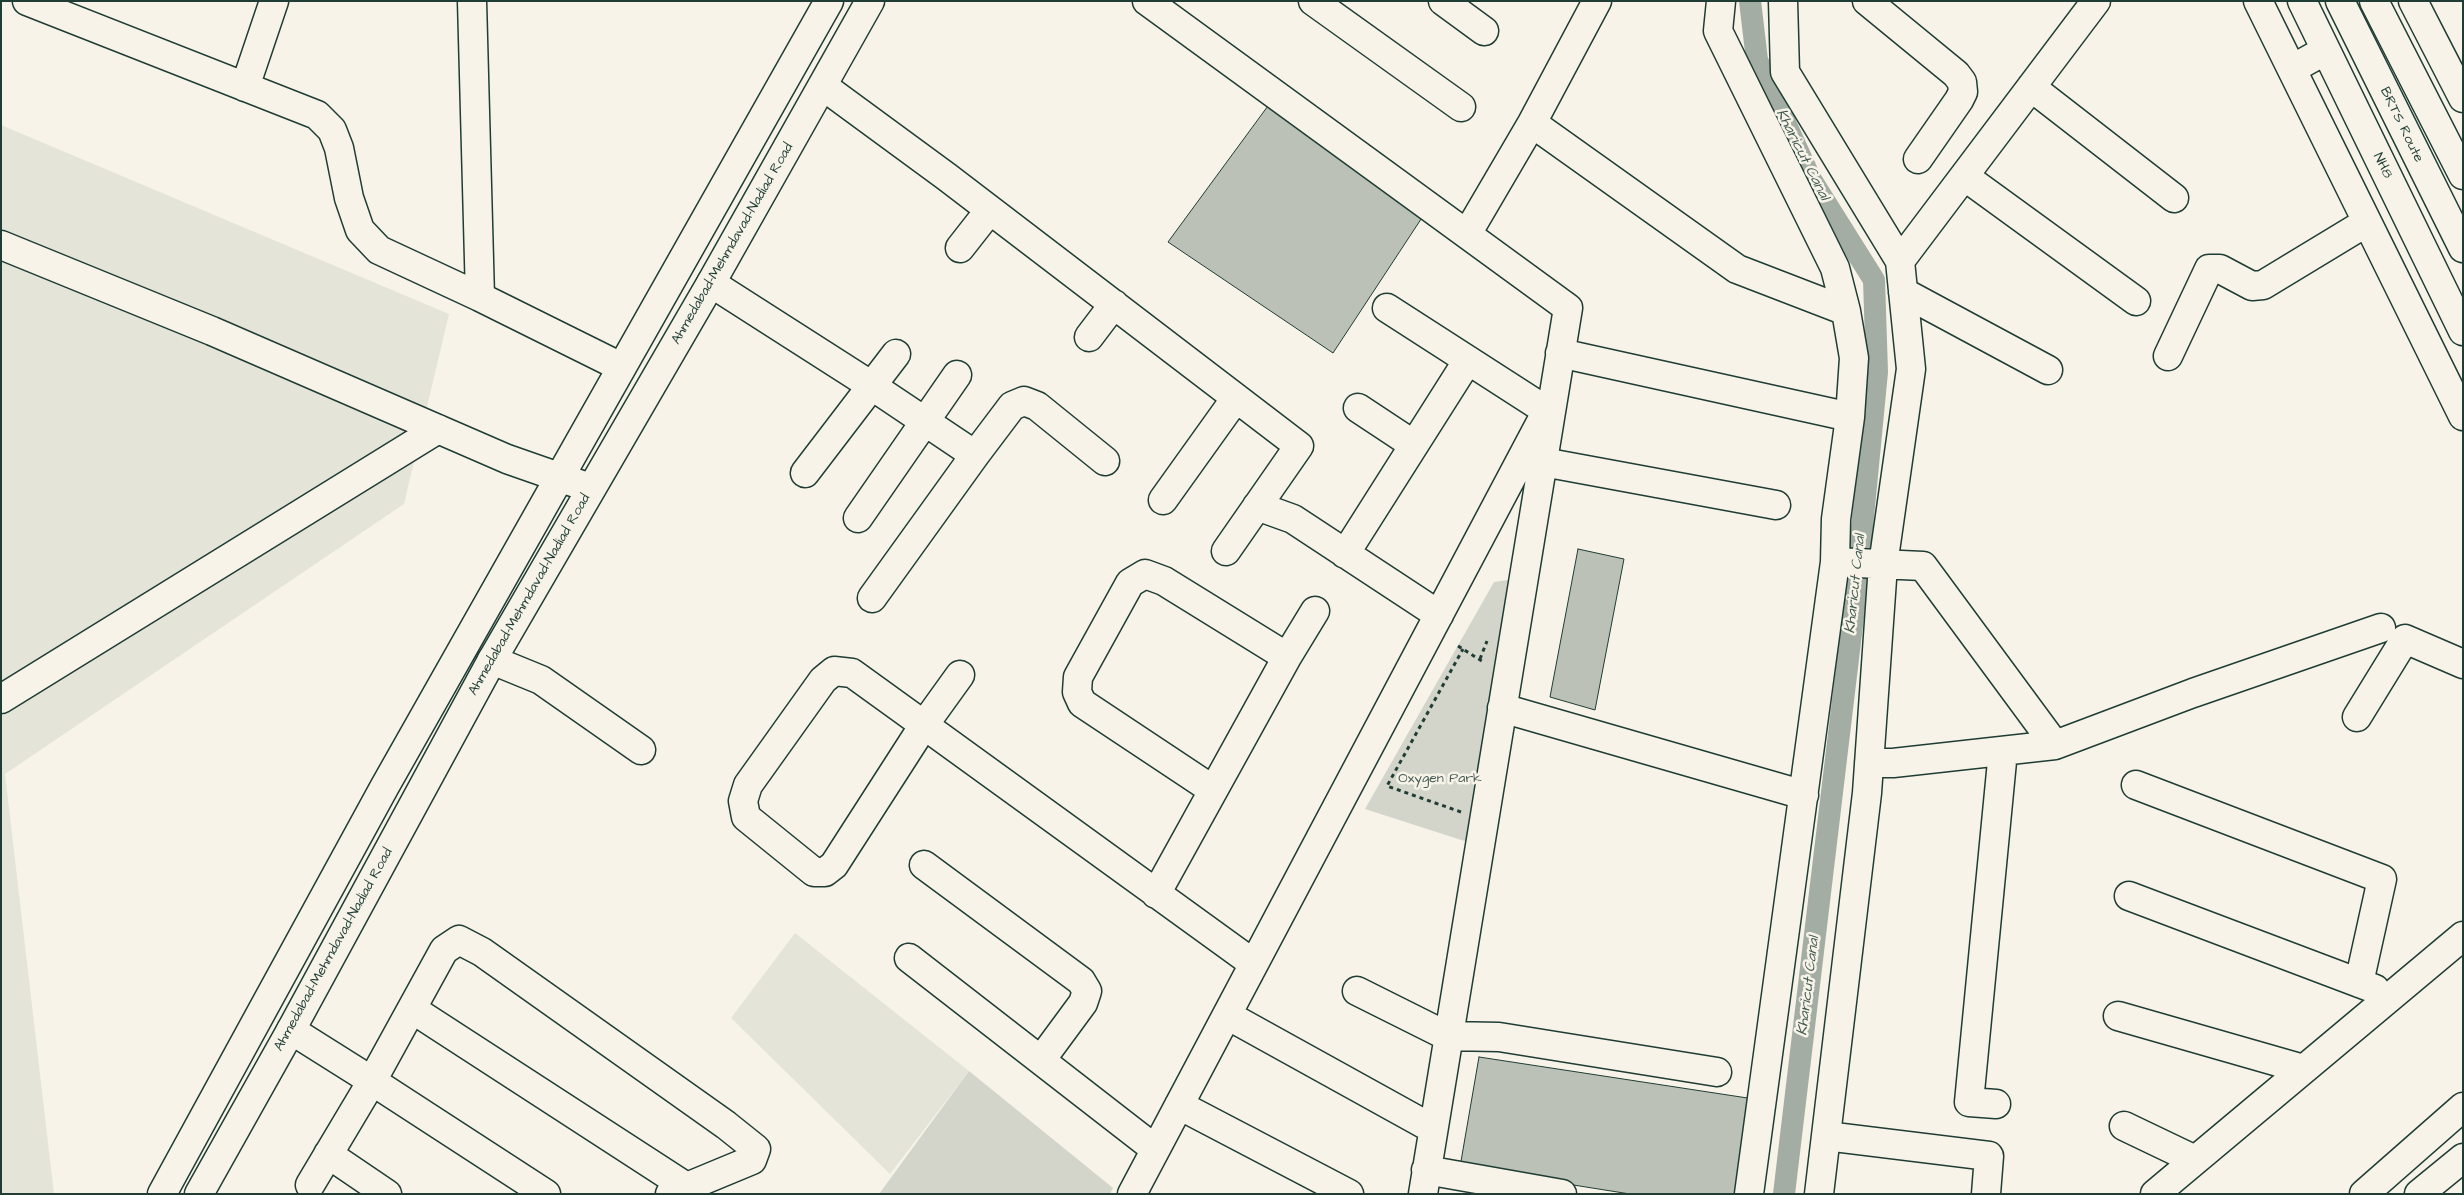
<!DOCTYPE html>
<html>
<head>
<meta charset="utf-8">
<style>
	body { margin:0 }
	#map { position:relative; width:2464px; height:1195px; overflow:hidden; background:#f7f3e8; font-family:"Architects Daughter",sans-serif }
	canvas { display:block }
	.frame { position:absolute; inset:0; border:2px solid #1f3d34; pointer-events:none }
</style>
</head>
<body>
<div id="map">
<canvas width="2464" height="1195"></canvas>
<div class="frame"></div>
</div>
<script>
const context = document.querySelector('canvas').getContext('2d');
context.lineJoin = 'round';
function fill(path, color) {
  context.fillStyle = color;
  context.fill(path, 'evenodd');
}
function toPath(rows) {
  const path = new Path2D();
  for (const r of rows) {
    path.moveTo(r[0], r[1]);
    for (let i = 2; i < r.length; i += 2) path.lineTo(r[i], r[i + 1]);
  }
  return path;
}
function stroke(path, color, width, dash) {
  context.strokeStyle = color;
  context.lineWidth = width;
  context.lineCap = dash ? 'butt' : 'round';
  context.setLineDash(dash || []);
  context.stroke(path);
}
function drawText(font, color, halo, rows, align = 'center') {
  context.font = font + ' "Architects Daughter",sans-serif';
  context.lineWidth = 5;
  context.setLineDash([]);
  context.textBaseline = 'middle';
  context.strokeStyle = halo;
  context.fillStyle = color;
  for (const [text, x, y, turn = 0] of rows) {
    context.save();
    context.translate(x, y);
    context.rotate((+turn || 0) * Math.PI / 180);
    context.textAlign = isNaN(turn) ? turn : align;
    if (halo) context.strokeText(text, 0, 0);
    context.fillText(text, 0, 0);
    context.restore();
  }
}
fill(toPath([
	[1,125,449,314,404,504,5,774,54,1194,1,1194],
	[795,933,969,1071,890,1174,731,1018]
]), '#e5e4d9');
fill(toPath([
	[1508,580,1522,588,1480,846,1365,809,1494,582],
	[969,1071,1113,1188,1110,1194,879,1194]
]), '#d3d5ca');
stroke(toPath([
	[1750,1,1757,60,1810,178,1874,280,1877,372,1855,600,1784,1194]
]), '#a4ada3', 22);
const building = toPath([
	[1276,95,1429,207,1333,353,1168,242,1276,95],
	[1578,549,1624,559,1595,710,1550,697,1578,549],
	[1479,1057,1754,1099,1743,1194,1630,1194,1460,1167,1479,1057]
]);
fill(building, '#bbc1b6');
stroke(building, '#1f3d34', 1);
const minor = toPath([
	[27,1,317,115,332,130,339,148,349,198,360,230,379,250,480,297],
	[472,1,480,297,621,367],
	[1147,1,1568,308,1423,1194],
	[1313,1,1461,107],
	[1443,1,1484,31],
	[1721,1,1718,31,1835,268,1846,311,1854,358,1850,417,1836,519,1835,562,1749,1194],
	[1783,1,1785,72,1900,261],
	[1867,1,1956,74,1962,82,1963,92,1959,100,1918,159],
	[2258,1,2463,416],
	[2340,1,2463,248],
	[2413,1,2463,98],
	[823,86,947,177,1299,446,1226,551],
	[245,87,274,1],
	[2031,87,2174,198],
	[1532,123,1737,269,1846,311],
	[1964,176,2136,301],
	[1467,234,1532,123,1597,1],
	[1,245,212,331,507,459,590,488],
	[960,248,989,211],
	[711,283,872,386,975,455],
	[1903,292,2048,370],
	[1387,308,1547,411],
	[1089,337,1114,304],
	[1560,353,1850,417],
	[2168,356,2209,269,2220,269,2252,286,2263,285,2367,222],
	[1358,408,1414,445],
	[1543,462,1776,505],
	[805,473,896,354],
	[1163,500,1236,398],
	[1257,506,1293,519,1439,615],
	[858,518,957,375],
	[1345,554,1468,360],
	[1835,562,1923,566,2055,745],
	[872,598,975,455,1012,406,1024,401,1037,406,1105,461],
	[1287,657,1315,611],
	[492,660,541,680,641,750],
	[960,675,924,725,834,865,825,872,814,872,746,817,743,801,748,785,823,680,834,671,852,673,924,725,1254,964],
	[1,699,438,429],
	[1502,708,1804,795],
	[2357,717,2405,639,2463,664],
	[1869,763,1893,763,2055,745,2193,693,2381,628],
	[2136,785,2382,879,2359,983],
	[924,865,1081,981,1087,991,1083,1003,1041,1060],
	[1156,894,1287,657,1164,581,1145,574,1130,583,1078,677,1077,692,1082,703,1213,790],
	[2129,896,2375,989],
	[909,958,1155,1149],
	[1357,991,1447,1036,1499,1037,1717,1072],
	[412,1009,688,1188],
	[1227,1015,1433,1129],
	[2118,1016,2303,1069],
	[291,1030,372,1081,310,1185],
	[1996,1104,1969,1102,2003,751],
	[1179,1105,1349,1194],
	[2124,1126,2195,1160],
	[1826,1136,1989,1156,1986,1194],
	[328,1154,387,1194],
	[1426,1170,1562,1194],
	[546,1194,372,1081,444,950,459,940,482,952,726,1125,756,1149,752,1160,670,1194],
	[1132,1194,1542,420],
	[1819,1194,1867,793,1883,565,1911,369,1900,261,2096,1],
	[2155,1194,2463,936]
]);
const major = toPath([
	[2302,1,2463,331],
	[2374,1,2463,175],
	[2292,69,2326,50],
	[162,1194,385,786,829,1],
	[199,1194,291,1030,492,660,711,283,870,1]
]);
const highway = toPath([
	[2364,1194,2463,1107],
	[2419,1194,2463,1158]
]);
stroke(minor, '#1f3d34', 31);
stroke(major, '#1f3d34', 31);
stroke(highway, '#1f3d34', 31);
stroke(toPath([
	[1458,646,1485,663],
	[1480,659,1487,641],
	[1461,812,1387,786,1463,649]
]), '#1f3d34', 3, [4, 4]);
stroke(minor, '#f7f3e8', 28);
stroke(major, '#f7f3e8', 28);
stroke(highway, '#f7f3e8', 28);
drawText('14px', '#1f3d34', '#f7f3e8', [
	["BRTS Route",2401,125,64],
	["NH8",2382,166,64],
	["Ahmedabad-Mehmdavad-Nadiad Road",733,244,-60],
	["Ahmedabad-Mehmdavad-Nadiad Road",530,595,-60],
	["Ahmedabad-Mehmdavad-Nadiad Road",334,950,-61]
]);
drawText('14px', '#435b52', '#f7f3e8', [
	["Oxygen Park",1440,779]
]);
drawText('italic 15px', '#405950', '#f7f3e8', [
	["Kharicut Canal",1802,155,63],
	["Kharicut Canal",1856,584,-84],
	["Kharicut Canal",1809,986,-83]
]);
</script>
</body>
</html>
